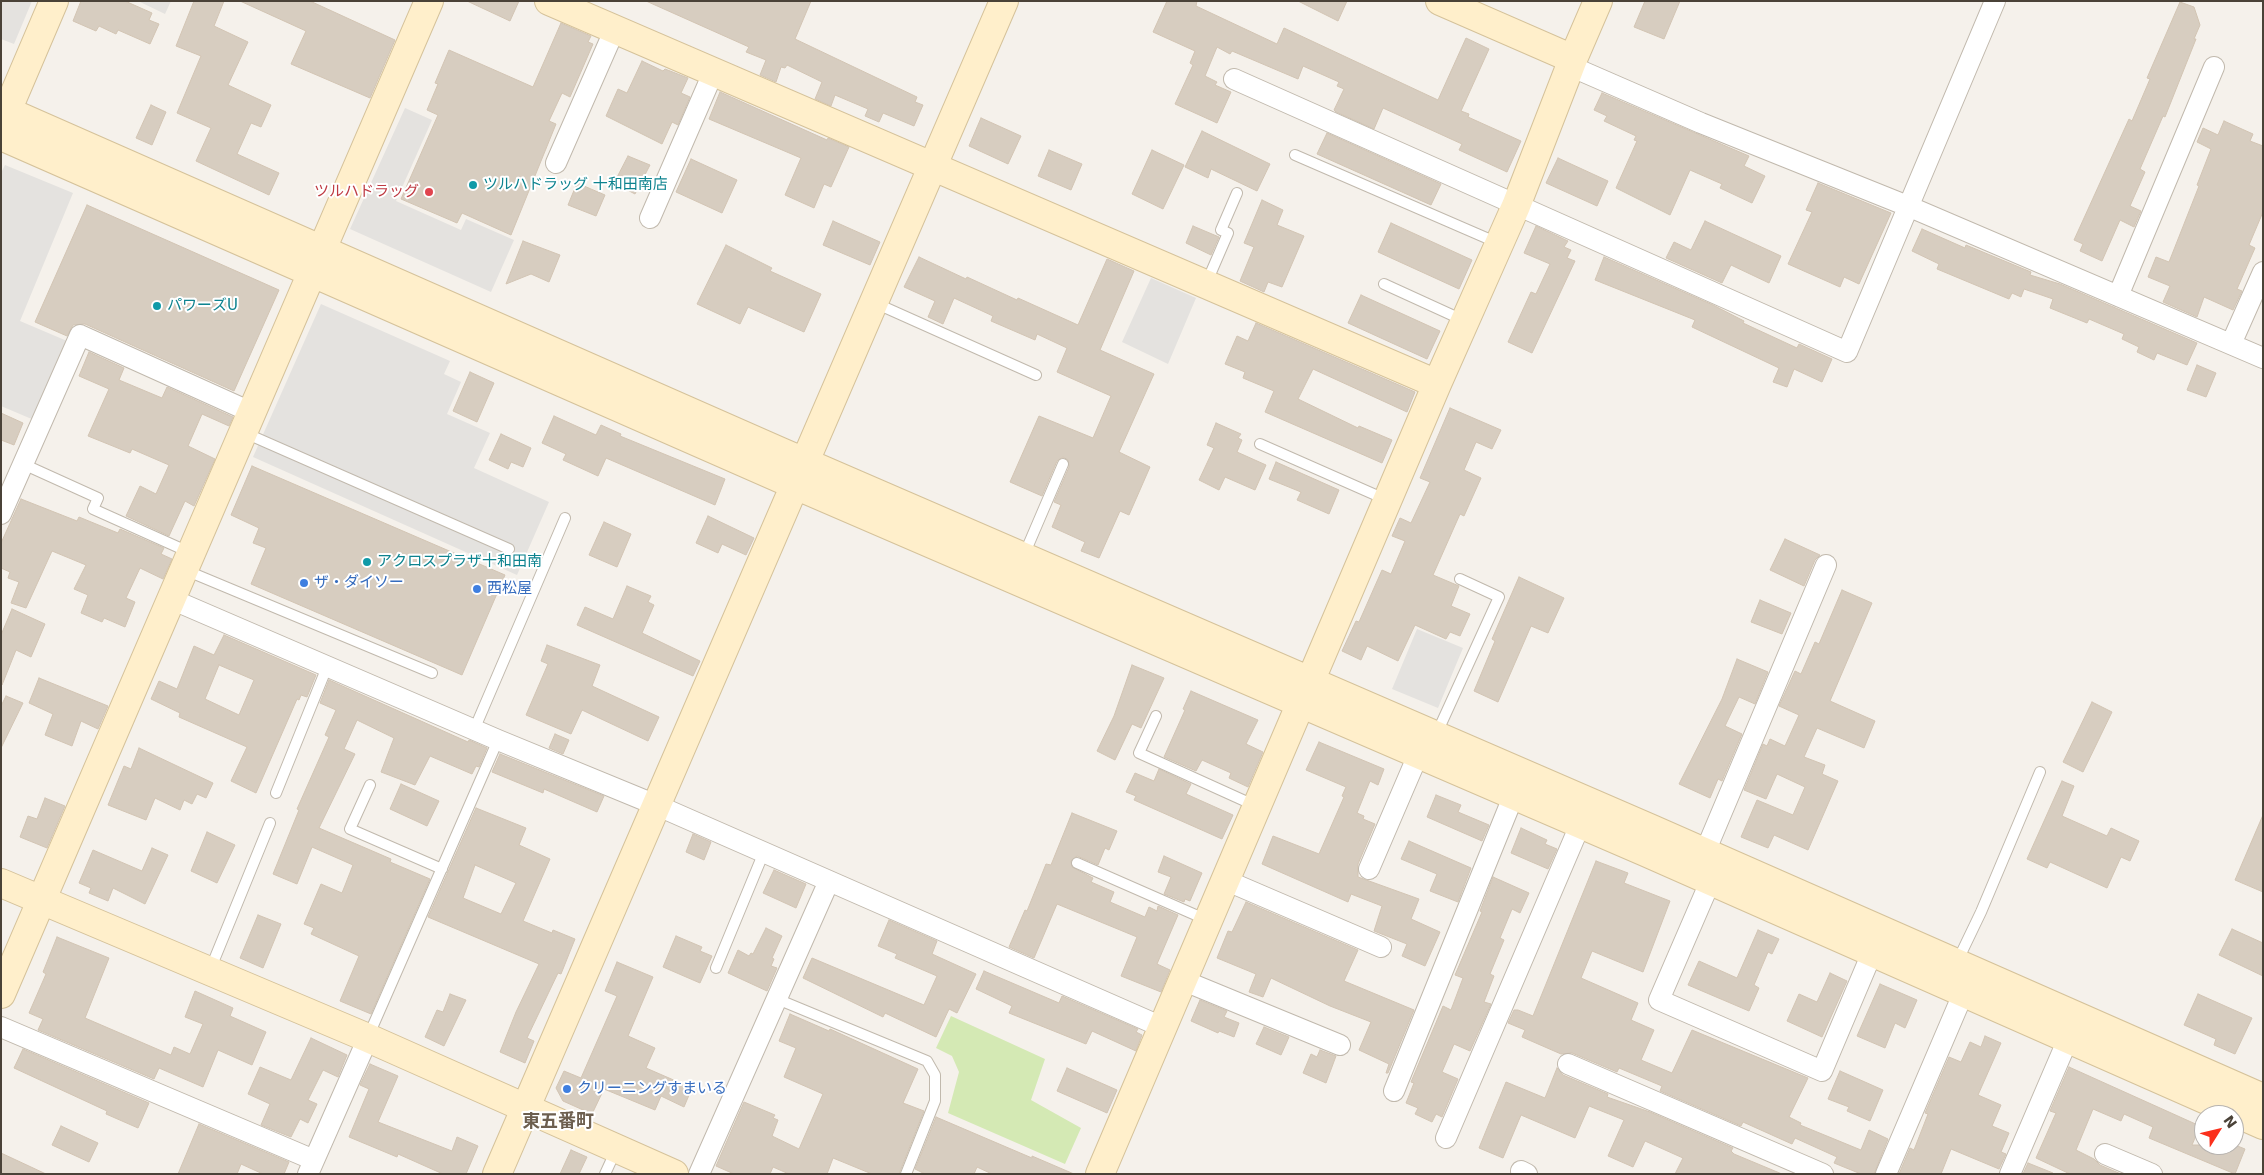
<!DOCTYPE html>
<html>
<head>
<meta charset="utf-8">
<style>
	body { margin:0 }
	#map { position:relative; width:2264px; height:1175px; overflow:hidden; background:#f5f1eb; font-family:"DejaVu Sans",sans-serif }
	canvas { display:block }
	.frame { position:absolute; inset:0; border:2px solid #4a4238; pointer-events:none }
	.north { position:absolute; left:2194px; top:1105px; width:50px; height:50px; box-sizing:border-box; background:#fff; border:1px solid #b7b3af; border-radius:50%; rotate:54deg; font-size:14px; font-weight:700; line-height:20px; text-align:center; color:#4a4238 }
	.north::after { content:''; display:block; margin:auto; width:18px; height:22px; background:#fb301c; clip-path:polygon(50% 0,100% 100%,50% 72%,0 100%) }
</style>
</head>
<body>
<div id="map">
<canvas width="2264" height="1175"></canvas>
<div class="frame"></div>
<div class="north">N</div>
</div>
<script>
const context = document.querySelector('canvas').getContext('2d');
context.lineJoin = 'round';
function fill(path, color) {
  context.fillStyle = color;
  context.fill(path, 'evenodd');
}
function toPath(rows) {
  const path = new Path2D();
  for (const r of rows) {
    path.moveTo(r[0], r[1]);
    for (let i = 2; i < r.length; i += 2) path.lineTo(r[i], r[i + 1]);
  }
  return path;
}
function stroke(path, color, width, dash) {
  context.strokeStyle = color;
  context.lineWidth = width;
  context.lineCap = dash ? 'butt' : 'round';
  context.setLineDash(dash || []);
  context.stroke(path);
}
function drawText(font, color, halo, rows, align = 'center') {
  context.font = font + ' "DejaVu Sans","Noto Sans JP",sans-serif';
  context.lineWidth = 4;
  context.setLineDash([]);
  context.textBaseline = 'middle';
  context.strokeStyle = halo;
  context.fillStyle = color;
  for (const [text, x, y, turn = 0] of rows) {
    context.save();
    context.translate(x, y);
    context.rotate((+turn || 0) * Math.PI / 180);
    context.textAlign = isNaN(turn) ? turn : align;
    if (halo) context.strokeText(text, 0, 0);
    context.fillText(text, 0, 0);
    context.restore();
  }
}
fill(toPath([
	[951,1016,1045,1059,1031,1100,1081,1128,1065,1164,948,1113,959,1072,952,1056,936,1048]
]), '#d4e9b4');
fill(toPath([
	[1,1,32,1,14,44,1,39],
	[138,1,171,1,165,14],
	[405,108,432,120,396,201,461,230,466,219,514,240,491,292,350,229],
	[5,165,73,193,20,321,67,341,34,420,1,406,1,173],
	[1151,278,1196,298,1168,364,1122,342],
	[321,304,450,361,444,374,461,382,447,414,490,433,474,468,549,502,517,575,253,457],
	[1417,629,1463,648,1438,708,1392,689]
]), '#e4e2df');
const building = toPath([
	[81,1,125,1,152,13,149,20,159,24,150,44,118,30,116,34,99,26,96,31,73,21,81,1],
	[194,1,224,1,214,26,248,42,228,85,271,105,261,127,251,123,237,154,279,173,269,195,196,161,211,128,177,113,201,56,176,46,194,1],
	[240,1,310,1,395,40,370,98,291,64,306,31,240,1],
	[467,1,519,1,510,21,467,1],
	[646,1,811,1,795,39,917,97,915,102,923,105,914,126,883,113,879,122,865,116,868,109,835,95,831,106,815,99,822,82,787,65,785,68,781,67,776,82,760,75,766,60,746,52,749,47,646,1],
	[1167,1,1197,1,1196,6,1277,44,1284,28,1438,100,1466,38,1489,49,1461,111,1469,114,1468,117,1521,141,1507,172,1459,150,1462,144,1383,108,1374,129,1336,112,1334,110,1344,89,1337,86,1339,82,1303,66,1298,79,1232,51,1230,54,1217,47,1205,76,1217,82,1215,85,1231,92,1217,123,1175,104,1193,65,1190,63,1195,51,1153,32,1167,1],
	[1298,1,1347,1,1338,21,1298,1],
	[1645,1,1680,1,1664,39,1634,27,1645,1],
	[2180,2,2194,7,2200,25,2194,39,2196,39,2165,117,2163,116,2140,169,2145,172,2130,206,2141,211,2134,227,2120,220,2102,261,2080,251,2083,244,2074,240,2129,119,2132,121,2150,79,2147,78,2180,2],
	[561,23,591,36,588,42,593,44,570,97,562,93,549,121,556,124,511,235,462,213,457,223,401,199,438,115,427,110,438,84,435,83,449,50,533,87,561,23],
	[642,61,663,71,665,69,688,78,681,93,690,97,678,125,672,122,662,144,606,116,618,89,627,93,642,61],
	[720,92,827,140,828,138,849,147,831,187,824,184,814,208,785,195,801,158,709,119,720,92],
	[1602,93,1749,156,1744,166,1765,176,1752,203,1720,188,1722,184,1690,170,1670,215,1616,188,1637,141,1634,140,1636,136,1604,121,1607,116,1594,110,1602,93],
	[151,105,166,112,152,145,136,138,151,105],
	[981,118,1021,136,1008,164,969,146,981,118],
	[2224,121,2253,134,2250,141,2263,146,2263,212,2249,245,2255,248,2237,289,2242,291,2233,310,2204,297,2197,317,2163,302,2170,286,2148,277,2156,257,2169,262,2199,186,2197,185,2211,149,2197,142,2203,128,2218,135,2224,121],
	[1202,131,1270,164,1257,191,1211,169,1208,178,1185,167,1202,131],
	[1327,133,1441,184,1431,205,1317,154,1327,133],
	[1049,150,1082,164,1071,190,1038,176,1049,150],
	[1152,150,1184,165,1163,209,1132,194,1152,150],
	[628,156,650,165,635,194,614,183,628,156],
	[1558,158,1608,181,1597,206,1546,183,1558,158],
	[691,159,737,180,722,213,676,192,691,159],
	[577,183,605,195,596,216,568,205,577,183],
	[1818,183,1891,213,1859,284,1844,277,1840,287,1788,264,1812,212,1806,210,1818,183],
	[1262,200,1283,210,1277,225,1304,236,1282,287,1268,282,1264,292,1240,281,1254,247,1244,243,1262,200],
	[87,205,279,290,234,391,85,324,73,325,67,336,35,322,87,205],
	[833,221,880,242,870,265,823,245,833,221],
	[1705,221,1781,256,1769,283,1731,265,1722,283,1666,258,1674,242,1691,250,1705,221],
	[1391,223,1472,260,1459,289,1378,252,1391,223],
	[1193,226,1219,237,1211,255,1186,243,1193,226],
	[1536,226,1568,241,1564,247,1571,250,1567,258,1575,261,1532,353,1508,342,1531,292,1536,294,1550,264,1524,253,1536,226],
	[1922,229,1965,248,1966,245,2031,272,2030,275,2060,284,2197,343,2187,365,2157,353,2154,360,2137,352,2139,347,2122,339,2124,334,2089,319,2087,323,2050,308,2053,299,2024,289,2021,297,2012,293,2009,299,1937,269,1939,264,1912,251,1922,229],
	[523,241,560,255,549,282,531,274,506,284,523,241],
	[726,245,772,268,770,271,821,294,804,332,748,307,740,324,697,304,726,245],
	[919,257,966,279,967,277,1017,300,1018,298,1078,325,1107,259,1134,271,1100,350,1154,374,1119,452,1150,467,1129,515,1120,511,1099,558,1081,551,1085,542,1052,527,1061,505,1054,502,1069,467,1068,460,1063,457,1057,461,1042,496,1010,482,1039,416,1093,438,1111,396,1057,372,1067,348,1037,334,1035,340,991,321,993,316,954,298,943,324,928,317,935,301,904,287,919,257],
	[1604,257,1713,305,1744,321,1743,323,1797,348,1799,344,1832,359,1822,382,1794,369,1787,387,1773,382,1779,368,1692,327,1695,320,1595,280,1604,257],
	[1361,295,1440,331,1427,359,1348,323,1361,295],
	[1256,323,1415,392,1407,412,1313,369,1298,399,1358,428,1359,426,1392,440,1382,463,1265,412,1274,391,1243,378,1245,372,1225,364,1237,336,1248,341,1256,323],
	[89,352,124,368,119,380,162,398,167,387,233,417,229,426,202,414,188,446,215,459,194,506,185,501,169,536,126,516,140,486,156,494,169,465,132,449,130,453,88,436,109,389,79,376,89,352],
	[2197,365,2216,373,2206,397,2187,390,2197,365],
	[470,372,494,383,477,422,453,411,470,372],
	[1450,408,1501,430,1492,449,1476,442,1464,470,1481,478,1464,516,1460,514,1433,575,1459,586,1451,606,1470,614,1460,636,1450,632,1446,639,1415,625,1398,661,1367,646,1361,660,1342,651,1356,621,1359,622,1382,570,1391,574,1405,541,1392,536,1400,518,1411,523,1430,482,1420,478,1450,408],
	[1,413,23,423,14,445,1,440,1,413],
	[554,416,596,435,601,425,621,434,620,436,725,479,715,505,606,458,598,476,563,460,566,454,542,443,554,416],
	[1216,423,1241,434,1238,438,1242,440,1237,452,1266,465,1255,490,1225,477,1219,490,1199,480,1214,448,1207,445,1216,423],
	[501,434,531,448,523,467,511,462,508,469,489,460,501,434],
	[1276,462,1339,490,1329,514,1297,500,1301,492,1269,479,1276,462],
	[252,466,505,575,462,675,251,584,266,548,253,543,259,528,231,515,252,466],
	[21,499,77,521,79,517,118,533,120,529,164,548,161,554,172,559,163,579,140,568,126,598,135,602,125,627,104,618,102,622,81,613,88,595,74,589,86,565,52,551,26,608,11,603,19,582,8,578,10,572,1,568,1,543,21,499],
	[708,516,754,538,746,555,722,544,718,553,696,543,708,516],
	[604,522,631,534,617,567,589,555,604,522],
	[1785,539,1820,555,1815,560,1804,586,1770,570,1785,539],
	[1519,577,1564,598,1548,633,1531,626,1498,702,1474,691,1495,641,1492,639,1519,577],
	[627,586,651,596,648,602,654,605,642,633,700,661,693,676,577,625,585,607,613,619,627,586],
	[1842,590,1872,603,1830,701,1875,721,1864,748,1817,728,1804,757,1825,765,1822,774,1838,781,1808,850,1774,835,1768,848,1741,837,1757,800,1793,815,1805,787,1777,774,1766,799,1744,790,1763,744,1767,746,1770,739,1785,746,1799,715,1779,706,1795,671,1801,674,1815,642,1819,644,1842,590],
	[1760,600,1791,613,1782,634,1751,622,1760,600],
	[12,609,45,624,31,657,16,650,2,685,1,635,12,609],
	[224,635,316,675,307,697,301,695,299,700,297,699,256,793,231,781,247,747,179,717,180,713,151,699,159,681,177,689,194,646,214,655,224,635],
	[219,665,254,680,239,715,205,699,219,665],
	[547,645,600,665,592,686,659,717,648,741,582,710,571,734,526,715,548,664,541,661,547,645],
	[1737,659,1768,672,1755,704,1739,697,1725,726,1742,734,1722,781,1718,779,1710,798,1679,784,1722,699,1737,659],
	[1132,665,1164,678,1141,728,1132,724,1115,760,1097,751,1114,716,1132,665],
	[39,678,108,706,98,729,81,721,72,746,45,735,53,714,29,703,39,678],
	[329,680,468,742,469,740,487,748,479,767,476,766,472,774,430,756,415,785,381,772,394,738,357,720,344,749,355,754,319,828,391,859,390,862,430,879,371,1014,340,1001,359,956,311,934,314,928,304,924,321,884,342,893,353,865,312,847,297,884,273,874,299,810,297,809,329,737,325,735,336,710,320,703,329,680],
	[1191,691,1258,720,1246,744,1263,752,1248,787,1229,778,1231,773,1202,760,1196,771,1164,757,1185,710,1183,709,1191,691],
	[6,696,23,703,1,748,1,706,6,696],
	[2092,702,2112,712,2083,772,2063,762,2092,702],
	[555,734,569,740,563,754,549,748,555,734],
	[1319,742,1384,769,1378,785,1370,781,1357,813,1364,816,1363,819,1375,824,1358,864,1358,877,1419,899,1411,919,1440,932,1425,966,1402,956,1407,944,1374,931,1382,906,1351,894,1348,902,1262,864,1273,836,1319,854,1344,797,1342,796,1346,787,1306,770,1319,742],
	[139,748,213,783,206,798,197,794,192,804,184,800,180,810,155,798,146,820,108,805,124,766,131,769,139,748],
	[500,754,604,796,597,812,544,789,543,793,492,772,500,754],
	[1159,769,1191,784,1186,794,1233,815,1222,839,1134,800,1136,796,1126,792,1135,773,1154,781,1159,769],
	[2062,781,2074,786,2062,816,2107,836,2111,828,2139,841,2130,861,2121,857,2107,888,2050,862,2047,868,2027,859,2062,781],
	[401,784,439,801,427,826,390,809,401,784],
	[1436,795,1461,805,1458,812,1489,825,1482,841,1427,817,1436,795],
	[45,798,65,806,47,848,20,837,28,816,37,819,45,798],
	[476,808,526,828,519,845,550,859,523,921,552,933,553,930,575,939,561,974,558,973,527,1038,534,1041,525,1063,500,1052,516,1012,539,964,428,917,476,808],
	[475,865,516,883,501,914,463,898,475,865],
	[1072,813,1117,831,1109,850,1105,848,1098,865,1077,856,1071,861,1072,867,1093,878,1091,882,1114,892,1110,902,1145,917,1149,907,1157,911,1158,906,1178,915,1157,964,1170,970,1161,992,1121,976,1137,937,1057,904,1034,958,1009,947,1025,910,1027,911,1046,864,1051,865,1072,813],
	[2263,815,2263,892,2235,880,2263,815],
	[1521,828,1547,840,1545,844,1557,849,1548,869,1511,853,1521,828],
	[207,832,235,845,217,883,191,871,207,832],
	[693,834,711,842,704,860,686,852,693,834],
	[1409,841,1471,868,1458,902,1430,891,1437,874,1401,859,1409,841],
	[152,848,168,855,145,904,113,888,108,901,89,893,91,888,79,883,93,850,142,871,152,848],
	[1164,856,1202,873,1190,901,1185,899,1184,902,1164,894,1171,877,1158,872,1164,856],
	[1596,861,1628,873,1624,883,1670,901,1643,972,1592,951,1581,978,1638,1003,1631,1020,1654,1030,1641,1060,1672,1073,1692,1030,1808,1078,1789,1117,1801,1123,1800,1125,1861,1150,1869,1130,1888,1139,1874,1174,1861,1174,1834,1163,1837,1157,1795,1138,1792,1144,1743,1122,1741,1126,1660,1091,1662,1086,1619,1068,1617,1072,1572,1053,1561,1054,1522,1037,1525,1030,1508,1023,1514,1010,1518,1010,1533,1016,1596,861],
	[774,870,806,884,796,908,763,893,774,870],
	[1493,877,1529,893,1520,913,1512,909,1500,938,1504,940,1490,974,1494,976,1484,1002,1491,1004,1470,1051,1454,1044,1442,1072,1458,1079,1442,1117,1436,1114,1432,1122,1415,1114,1418,1108,1406,1103,1414,1083,1411,1082,1443,1006,1451,1010,1463,978,1455,975,1482,912,1480,911,1493,877],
	[1246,902,1358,950,1344,981,1414,1010,1388,1073,1386,1073,1389,1064,1359,1050,1371,1022,1330,1006,1271,978,1263,997,1249,992,1256,974,1217,958,1228,931,1232,932,1246,902],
	[258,915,281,924,263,968,240,958,258,915],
	[889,920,937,941,932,954,976,974,957,1013,949,1009,936,1037,885,1013,883,1017,803,978,812,958,924,1005,937,976,895,958,897,954,878,946,889,920],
	[766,928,782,936,772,958,774,959,771,966,777,968,767,991,728,973,738,950,749,956,751,953,753,954,766,928],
	[2232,929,2263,943,2263,976,2219,955,2232,929],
	[1758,930,1779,939,1772,954,1768,952,1754,985,1759,988,1749,1011,1688,985,1699,961,1737,978,1758,930],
	[676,936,702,947,700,951,712,956,700,983,663,967,676,936],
	[57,937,109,958,85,1018,171,1055,174,1047,190,1054,203,1024,185,1017,195,991,233,1008,230,1016,266,1032,252,1065,218,1050,203,1087,159,1068,154,1079,38,1030,43,1019,29,1013,46,974,43,972,57,937],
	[617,962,653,977,628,1036,655,1048,646,1068,692,1088,684,1107,661,1096,655,1110,604,1089,592,1114,563,1101,556,1088,564,1071,581,1078,617,996,605,991,617,962],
	[984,971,1059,1003,1062,996,1138,1029,1136,1032,1142,1035,1136,1051,1092,1031,1086,1044,1009,1013,1012,1006,976,989,984,971],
	[1830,973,1847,981,1822,1037,1787,1021,1799,994,1817,1002,1830,973],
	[1880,984,1917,1000,1905,1028,1895,1023,1885,1048,1857,1036,1880,984],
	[450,994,466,1000,444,1046,425,1037,437,1010,443,1012,450,994],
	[2198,994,2252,1018,2235,1054,2214,1045,2216,1039,2184,1025,2198,994],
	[1200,1000,1227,1011,1224,1017,1239,1023,1234,1037,1219,1031,1218,1033,1191,1021,1200,1000],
	[790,1014,829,1031,830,1029,918,1069,903,1103,924,1111,899,1174,872,1174,833,1158,827,1174,789,1174,773,1167,770,1174,734,1174,716,1166,744,1102,775,1115,773,1118,778,1120,772,1136,799,1149,823,1094,784,1077,796,1048,779,1041,790,1014],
	[1264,1027,1289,1037,1281,1055,1256,1044,1264,1027],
	[1985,1036,2001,1043,1978,1095,2001,1105,1992,1126,2009,1133,2001,1152,2006,1154,1999,1169,1951,1149,1941,1174,1899,1174,1910,1148,1914,1150,1928,1114,1925,1113,1949,1057,1961,1062,1970,1042,1981,1047,1985,1036],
	[311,1038,347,1055,338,1077,323,1070,308,1100,317,1104,308,1123,300,1119,291,1137,261,1125,270,1104,248,1094,260,1067,291,1080,311,1038],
	[23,1049,149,1103,138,1128,106,1114,107,1111,14,1068,23,1049],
	[1320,1050,1336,1056,1326,1083,1303,1073,1311,1054,1317,1057,1320,1050],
	[370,1064,398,1076,378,1122,452,1151,457,1137,478,1146,466,1174,443,1174,398,1154,397,1157,349,1137,369,1089,360,1085,370,1064],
	[2069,1067,2200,1126,2192,1145,2235,1145,2245,1149,2235,1174,2149,1138,2153,1127,2124,1114,2121,1121,2093,1109,2076,1150,2094,1159,2100,1165,2121,1174,2070,1174,2036,1158,2056,1113,2050,1111,2069,1067],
	[1067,1068,1117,1090,1107,1113,1057,1091,1067,1068],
	[1557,1068,1563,1075,1608,1094,1607,1097,1650,1112,1733,1148,1731,1151,1734,1154,1782,1174,1675,1174,1683,1158,1645,1141,1633,1167,1608,1156,1624,1120,1589,1106,1575,1138,1521,1115,1503,1158,1479,1148,1506,1082,1545,1098,1557,1068],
	[1840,1071,1883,1090,1870,1121,1847,1111,1849,1107,1828,1099,1840,1071],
	[936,1117,1032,1158,1032,1156,1074,1174,992,1174,977,1167,974,1174,925,1174,915,1169,936,1117],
	[199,1124,289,1162,284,1174,263,1174,241,1164,237,1174,178,1174,199,1124],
	[61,1126,98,1143,89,1162,52,1145,61,1126],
	[571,1150,587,1157,579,1174,560,1174,571,1150],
	[1,1153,46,1174,1,1174,1,1153],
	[2028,1163,2053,1173,2053,1174,2023,1174,2028,1163]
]);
fill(building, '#d7cdc0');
stroke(building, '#d2c4b3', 1);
const lane = toPath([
	[1295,155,1498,243],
	[1206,284,1228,233,1221,230,1237,193],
	[1384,284,1465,321],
	[875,303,1036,375],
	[245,433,509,549],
	[1260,444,1387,500],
	[23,464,98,498,93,509,191,553],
	[1024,555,1063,464],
	[185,570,432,673],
	[1156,716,1139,753,1256,806],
	[474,730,565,518],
	[1436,735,1499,597,1460,579],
	[370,785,350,829,442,869],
	[276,793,327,667],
	[1077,863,1207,920],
	[1957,962,1981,912,2040,772],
	[716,968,764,852],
	[210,970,270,823],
	[777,999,927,1061,935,1075,935,1101,906,1174],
	[368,1037,498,740],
	[605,1174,616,1150]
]);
const street = toPath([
	[1570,66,1701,123,1910,207,2263,358],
	[1234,79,1847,352,1995,1],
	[556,163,614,31],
	[650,218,713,73],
	[2118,296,2214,67],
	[2231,344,2263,272],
	[1,514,80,335,253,413],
	[171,599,498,740,656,805,1162,1027],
	[1705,852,1826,565],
	[1369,869,1418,755],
	[1225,880,1381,947],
	[1710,882,1659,1000,1822,1071,1872,953],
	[1182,980,1340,1045],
	[1,1027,314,1160],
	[1568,1064,1823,1174],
	[1394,1091,1513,797],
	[1446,1138,1580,825],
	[2105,1154,2152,1174],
	[1521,1171,1527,1174],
	[308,1174,368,1038],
	[699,1174,829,881],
	[1886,1174,1963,994],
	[2010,1174,2068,1039]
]);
const secondary = toPath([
	[549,1,1437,384],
	[1440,1,1573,59],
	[1,112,7,111,779,451,1652,829,2263,1098],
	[1,125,54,1],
	[1,136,795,485,1645,852,2263,1125],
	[1,883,368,1038,674,1174],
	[1,994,429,1],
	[497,1174,1004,1],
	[1100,1174,1437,384,1516,206,1573,59,1598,1]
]);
stroke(lane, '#c1b9ad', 12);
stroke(street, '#c1b9ad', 22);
stroke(secondary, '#d5c29a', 30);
stroke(lane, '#fff', 10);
stroke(street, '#fff', 20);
stroke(secondary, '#ffefcb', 28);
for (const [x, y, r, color] of [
	[473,185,5,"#0f9aa8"],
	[429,192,5,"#e0444e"],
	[157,306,5,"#0f9aa8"],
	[367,562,5,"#0f9aa8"],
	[304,583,5,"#3f7fe0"],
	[477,589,5,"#3f7fe0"],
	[567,1089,5,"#3f7fe0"]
]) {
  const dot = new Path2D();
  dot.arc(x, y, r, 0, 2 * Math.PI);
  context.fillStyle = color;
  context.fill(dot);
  stroke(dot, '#fff', 2);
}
drawText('15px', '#0d838f', '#fff', [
	["ツルハドラッグ 十和田南店",483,185],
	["パワーズU",167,306],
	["アクロスプラザ十和田南",377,562]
], 'left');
drawText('15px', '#be3a42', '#fff', [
	["ツルハドラッグ",419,192]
], 'right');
drawText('15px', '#366cbe', '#fff', [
	["ザ・ダイソー",314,583],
	["西松屋",487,589],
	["クリーニングすまいる",577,1089]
], 'left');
drawText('bold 18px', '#6d5f4f', '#fff', [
	["東五番町",558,1122]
]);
</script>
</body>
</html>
